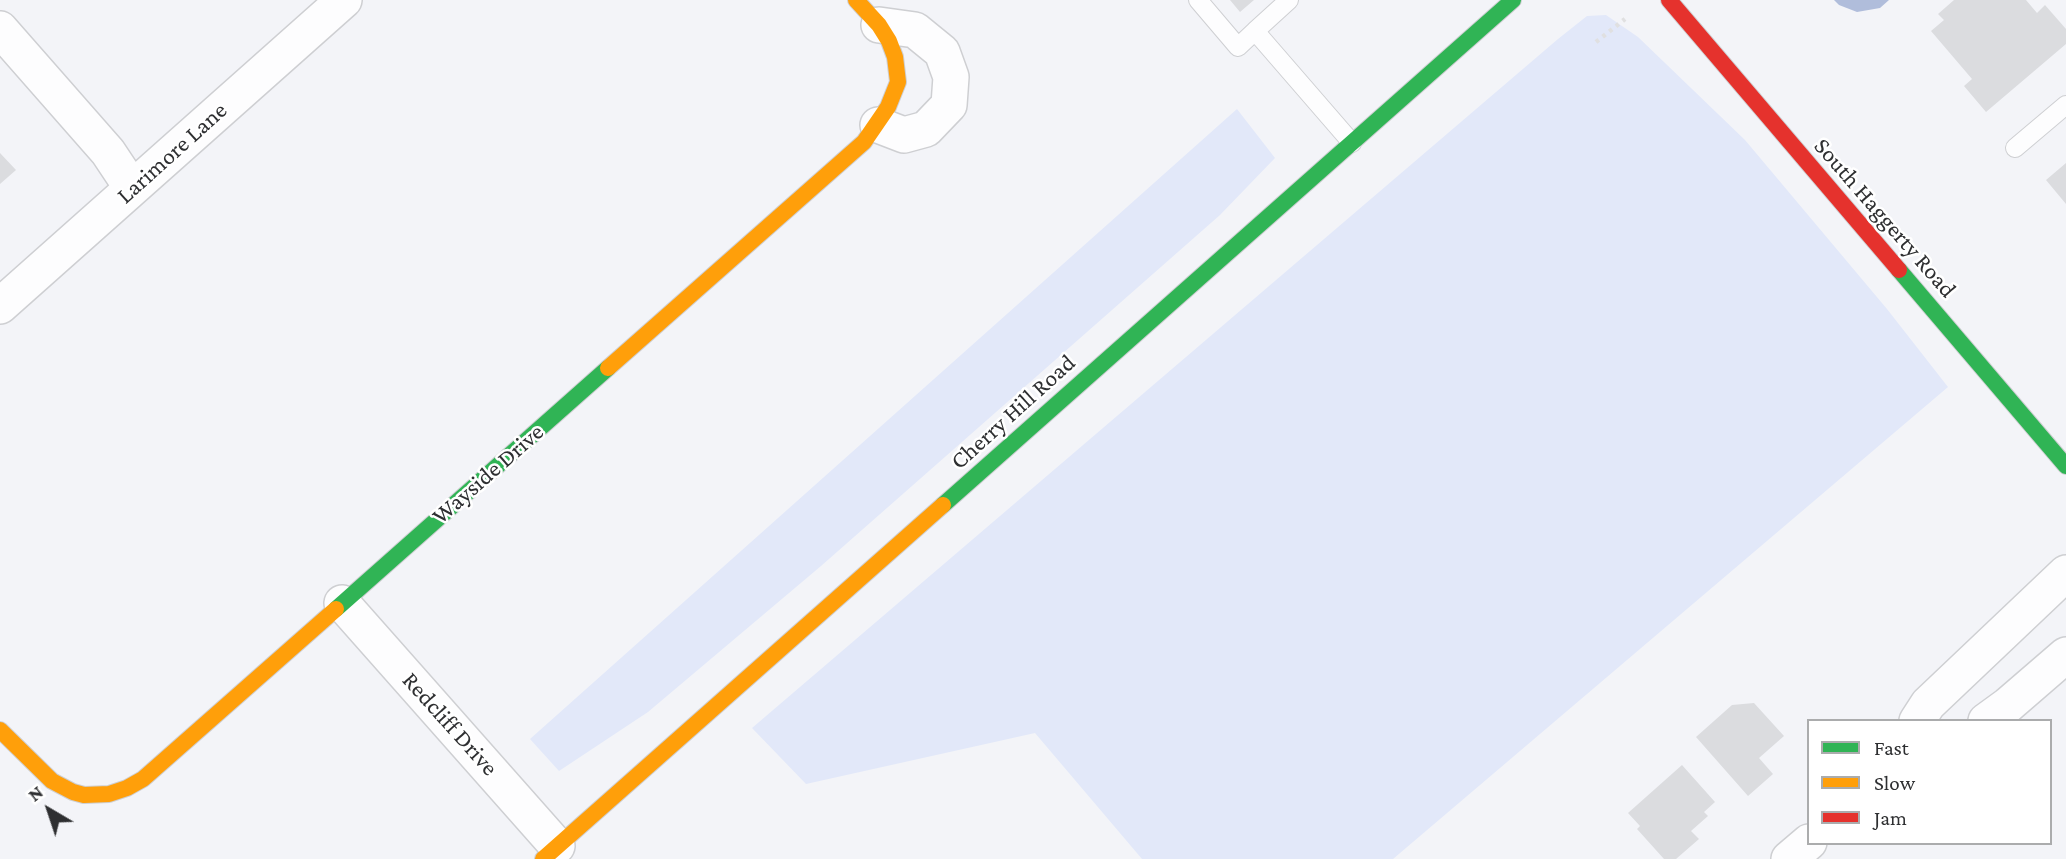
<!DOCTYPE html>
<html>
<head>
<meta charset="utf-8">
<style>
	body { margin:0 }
	#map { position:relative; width:2066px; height:859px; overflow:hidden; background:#f3f4f8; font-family:"Crimson Pro",serif }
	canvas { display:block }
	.legend { position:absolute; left:1807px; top:719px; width:245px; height:126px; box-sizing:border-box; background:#fff; border:2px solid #abacad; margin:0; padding:9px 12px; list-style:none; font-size:21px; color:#2e2f31 }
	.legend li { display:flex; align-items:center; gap:14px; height:35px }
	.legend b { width:35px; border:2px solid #abacad }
	.north { position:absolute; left:14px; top:775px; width:70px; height:70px; -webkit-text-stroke:5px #fff; paint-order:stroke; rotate:321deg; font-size:19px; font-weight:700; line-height:28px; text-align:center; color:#2e2f31 }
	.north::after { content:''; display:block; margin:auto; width:24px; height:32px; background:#2e2f31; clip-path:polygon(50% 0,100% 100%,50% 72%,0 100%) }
</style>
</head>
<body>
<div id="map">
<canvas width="2066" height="859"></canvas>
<ul class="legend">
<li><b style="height:9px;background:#30b455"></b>Fast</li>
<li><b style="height:9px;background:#ff9f0a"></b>Slow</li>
<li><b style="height:9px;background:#e5322d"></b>Jam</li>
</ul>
<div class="north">N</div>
</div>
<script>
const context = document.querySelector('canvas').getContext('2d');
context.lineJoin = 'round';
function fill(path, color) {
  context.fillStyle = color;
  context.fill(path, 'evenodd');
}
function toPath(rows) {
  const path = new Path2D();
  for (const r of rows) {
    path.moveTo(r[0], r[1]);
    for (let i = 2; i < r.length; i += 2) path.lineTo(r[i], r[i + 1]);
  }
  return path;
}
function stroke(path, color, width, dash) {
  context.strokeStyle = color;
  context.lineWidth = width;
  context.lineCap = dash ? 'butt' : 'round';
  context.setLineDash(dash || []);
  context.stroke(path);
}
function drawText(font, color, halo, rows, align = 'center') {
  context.font = font + ' "Crimson Pro",serif';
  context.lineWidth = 5;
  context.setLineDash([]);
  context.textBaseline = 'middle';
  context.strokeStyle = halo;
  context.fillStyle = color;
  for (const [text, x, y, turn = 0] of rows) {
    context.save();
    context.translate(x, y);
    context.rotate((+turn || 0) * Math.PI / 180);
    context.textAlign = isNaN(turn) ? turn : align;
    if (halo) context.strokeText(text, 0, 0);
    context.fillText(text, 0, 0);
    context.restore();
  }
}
fill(toPath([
	[1606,15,1638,37,1745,140,1887,309,1948,387,1393,859,1142,859,1035,733,806,784,752,728,1558,39,1587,16],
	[1237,109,1275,158,1220,215,821,566,648,712,559,771,530,739]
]), '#e2e8f9');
fill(toPath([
	[1834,0,1889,0,1880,8,1857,12,1839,5]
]), '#b0bddb');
fill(toPath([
	[1230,0,1254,0,1240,12],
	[1954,0,2026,0,2037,13,2045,5,2066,29,2066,44,1986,112,1964,86,1972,79,1931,31,1944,20,1938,14],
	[0,153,16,170,0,184],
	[2066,163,2066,204,2046,180],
	[1754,703,1784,736,1759,758,1773,774,1748,796,1696,737,1732,705],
	[1682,765,1715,802,1704,812,1708,816,1691,831,1699,839,1676,859,1664,859,1637,829,1640,826,1628,813]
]), '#dbdcdf');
const lane = toPath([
	[1198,0,1238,47,1255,31],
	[1289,0,1255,31,1352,143],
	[2015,148,2066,105]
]);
const street = toPath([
	[0,29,108,152,132,188],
	[878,125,904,135,926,129,949,105,951,77,942,52,915,30,879,25],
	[0,306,344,0],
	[342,603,557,846],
	[1917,721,1928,704,2066,573],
	[1986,721,2008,705,2066,655],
	[1789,859,1809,842]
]);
const fast = toPath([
	[1899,270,2066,466],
	[943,505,1513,0],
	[336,609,608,368]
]);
const slow = toPath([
	[608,368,864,142,888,107,898,82,895,57,889,41,879,25,856,0],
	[0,730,52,781,73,792,84,795,109,794,127,788,143,779,336,609],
	[543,859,943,505]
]);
const jam = toPath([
	[1669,0,1899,270]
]);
stroke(lane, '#cecfd2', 20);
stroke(street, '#cecfd2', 38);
stroke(fast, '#cecfd2', 18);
stroke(slow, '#cecfd2', 18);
stroke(jam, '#cecfd2', 18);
stroke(toPath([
	[1596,42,1625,19]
]), '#e0e0e1', 4.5, [3.5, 5]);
stroke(lane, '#fdfdfe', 18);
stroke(street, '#fdfdfe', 35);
stroke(fast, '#30b455', 16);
stroke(slow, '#ff9f0a', 16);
stroke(jam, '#e5322d', 16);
drawText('24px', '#2e2f31', '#fff', [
	["Larimore Lane",172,153,-42],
	["South Haggerty Road",1885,218,49],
	["Cherry Hill Road",1013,412,-42],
	["Wayside Drive",488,474,-41],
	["Redcliff Drive",450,724,48]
]);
</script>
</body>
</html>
